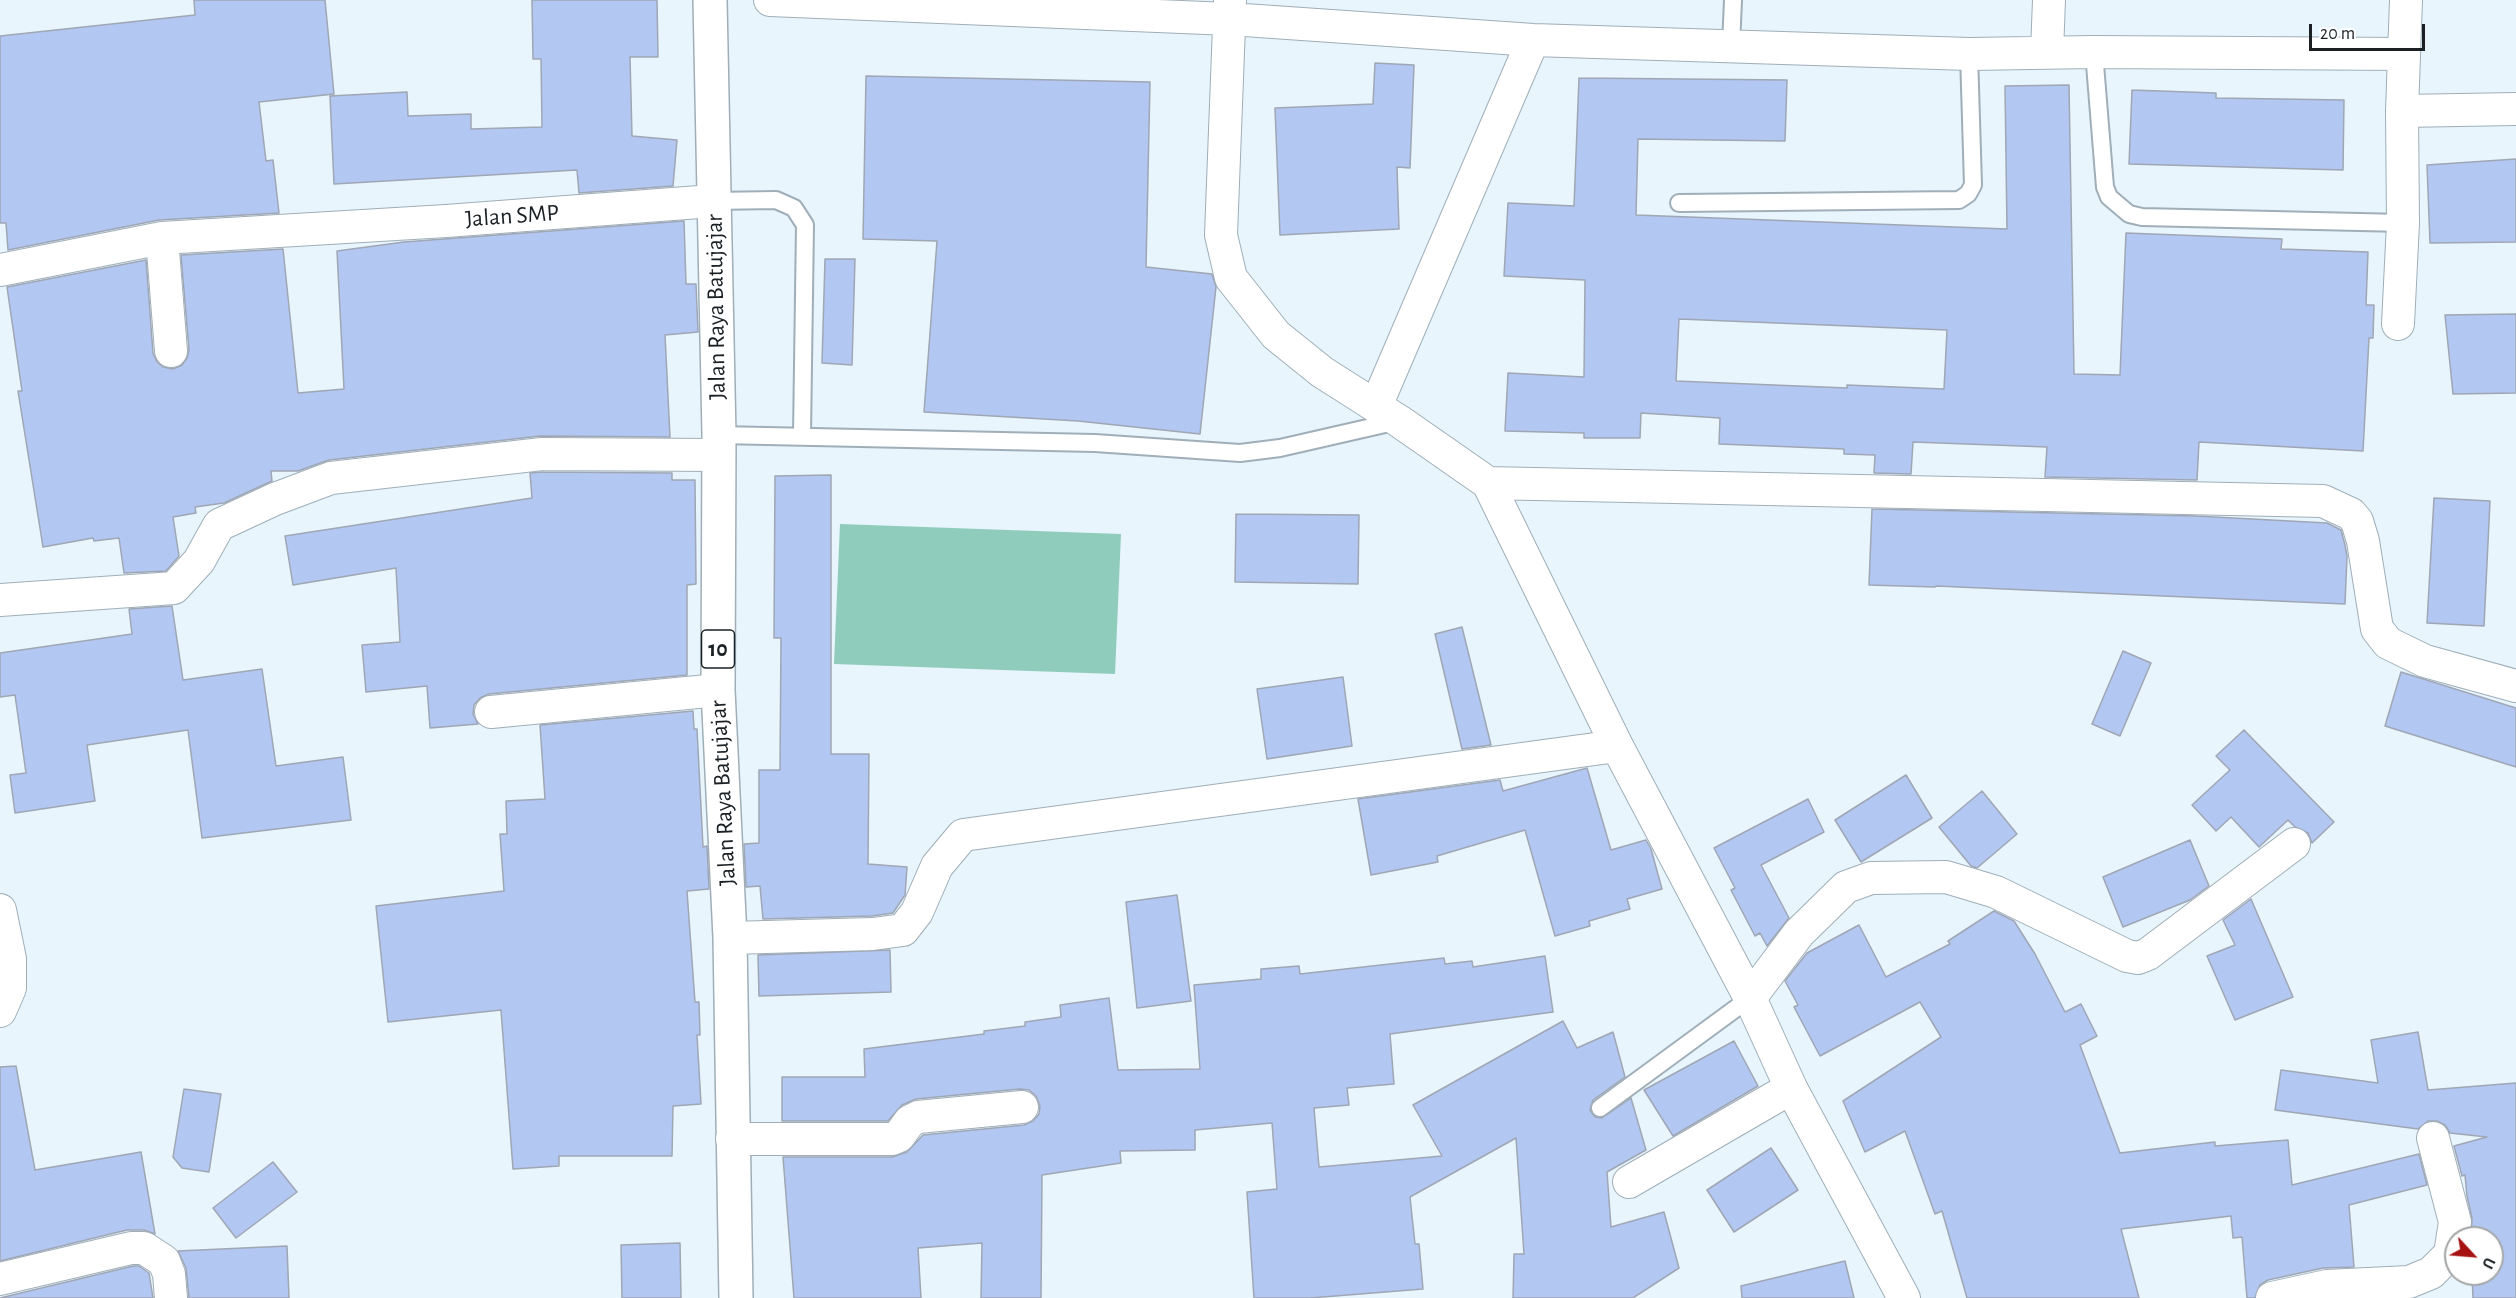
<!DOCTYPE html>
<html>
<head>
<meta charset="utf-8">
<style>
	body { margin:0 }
	#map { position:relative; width:2516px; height:1298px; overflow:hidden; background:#e8f5fd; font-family:"Alegreya Sans",sans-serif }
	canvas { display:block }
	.north { position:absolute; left:2444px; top:1226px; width:60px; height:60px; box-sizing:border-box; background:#fff; border:2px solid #a3a6a7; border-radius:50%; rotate:116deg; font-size:16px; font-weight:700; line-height:24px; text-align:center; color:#1a2024 }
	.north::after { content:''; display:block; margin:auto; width:21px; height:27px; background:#a61112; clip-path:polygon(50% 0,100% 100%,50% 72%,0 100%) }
	.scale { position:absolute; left:2309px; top:24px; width:116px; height:27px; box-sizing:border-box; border:3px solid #1a2024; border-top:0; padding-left:8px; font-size:18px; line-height:21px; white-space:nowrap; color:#1a2024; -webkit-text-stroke:4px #fff; paint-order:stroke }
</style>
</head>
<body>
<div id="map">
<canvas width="2516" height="1298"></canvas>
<div class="north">U</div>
<div class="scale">20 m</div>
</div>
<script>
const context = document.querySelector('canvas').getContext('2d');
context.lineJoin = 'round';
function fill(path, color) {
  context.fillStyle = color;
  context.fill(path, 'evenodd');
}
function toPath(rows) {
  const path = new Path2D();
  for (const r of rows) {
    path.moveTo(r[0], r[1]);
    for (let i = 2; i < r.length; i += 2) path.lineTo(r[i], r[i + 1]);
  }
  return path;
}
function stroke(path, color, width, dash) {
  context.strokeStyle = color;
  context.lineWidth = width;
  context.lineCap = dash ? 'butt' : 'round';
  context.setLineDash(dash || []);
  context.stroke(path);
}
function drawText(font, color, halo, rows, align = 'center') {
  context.font = font + ' "Alegreya Sans",sans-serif';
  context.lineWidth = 4.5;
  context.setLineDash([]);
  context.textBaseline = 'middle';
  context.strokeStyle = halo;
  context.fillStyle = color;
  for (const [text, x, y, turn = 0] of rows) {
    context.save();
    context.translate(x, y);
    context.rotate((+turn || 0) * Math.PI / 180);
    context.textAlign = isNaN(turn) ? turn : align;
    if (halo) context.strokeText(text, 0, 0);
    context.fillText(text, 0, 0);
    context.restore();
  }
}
fill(toPath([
	[840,524,1121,534,1115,674,834,664]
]), '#8fccbb');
const building = toPath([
	[194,0,325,0,334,94,259,102,266,161,273,160,279,213,159,220,8,250,6,223,0,223,0,36,195,15,194,0],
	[532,0,657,0,658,57,630,57,632,136,677,140,673,186,579,193,577,170,334,184,330,96,407,92,408,116,471,114,471,129,542,127,541,59,533,59,532,0],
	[1375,63,1414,65,1410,168,1397,167,1399,229,1280,235,1275,108,1373,104,1375,63],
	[866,76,1150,82,1146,267,1212,274,1216,287,1200,434,1078,421,924,412,937,241,863,239,866,76],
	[1579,78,1787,80,1785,141,1638,139,1636,215,2007,229,2005,86,2069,85,2074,374,2120,375,2126,233,2282,239,2281,249,2368,252,2366,305,2374,305,2373,338,2369,338,2363,451,2199,442,2197,480,2045,477,2047,447,1913,442,1911,474,1874,473,1875,455,1844,454,1844,449,1719,444,1720,418,1641,413,1640,438,1584,438,1584,433,1505,431,1508,373,1584,377,1585,280,1504,276,1508,203,1574,206,1579,78],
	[1679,319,1947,330,1944,389,1847,385,1847,388,1676,381,1679,319],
	[2132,90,2216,93,2216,98,2344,100,2343,170,2129,164,2132,90],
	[2516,159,2516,242,2430,243,2427,165,2516,159],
	[684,221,686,284,696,284,698,332,665,335,670,437,540,436,329,460,298,471,271,471,272,481,224,503,195,507,196,513,173,517,179,556,166,571,124,573,119,538,94,541,93,538,43,547,18,391,22,391,7,287,146,260,153,353,157,362,163,367,173,369,182,365,187,358,189,350,181,255,283,249,298,393,344,389,337,251,404,242,684,221],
	[825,259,855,259,852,365,822,363,825,259],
	[2516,314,2516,393,2453,394,2445,315,2516,314],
	[543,472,672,473,672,480,695,480,696,584,687,585,687,675,489,694,480,698,474,705,473,714,478,724,430,728,427,686,366,692,362,645,400,642,396,568,293,585,285,536,532,498,530,473,543,472],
	[831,475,831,754,869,754,868,864,907,867,905,895,893,913,872,916,763,919,760,886,746,887,744,844,759,843,759,770,780,770,781,638,774,638,775,476,831,475],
	[2434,498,2490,501,2484,626,2427,623,2434,498],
	[1872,509,2196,516,2327,523,2341,530,2345,545,2347,556,2345,604,1936,586,1935,587,1869,585,1872,509],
	[1236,514,1359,515,1358,584,1235,582,1236,514],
	[172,606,183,680,262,669,276,766,343,757,351,820,202,838,188,730,87,745,95,801,15,813,10,775,26,773,15,695,0,697,0,653,132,634,129,609,172,606],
	[1462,627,1491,745,1462,749,1435,634,1462,627],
	[2123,651,2151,663,2120,736,2092,724,2123,651],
	[2401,672,2516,708,2516,767,2385,726,2401,672],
	[1343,677,1352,746,1267,759,1257,689,1343,677],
	[693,711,694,729,697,729,703,847,707,846,709,889,687,891,695,1002,699,1002,700,1035,697,1035,701,1104,673,1106,672,1156,559,1156,559,1166,513,1169,501,1010,388,1022,376,906,504,891,500,834,507,834,506,801,545,799,540,725,693,711],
	[2244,730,2334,822,2312,843,2308,833,2295,827,2288,820,2259,847,2231,817,2216,831,2192,805,2230,770,2216,756,2244,730],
	[1587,768,1611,850,1646,840,1651,849,1662,889,1627,899,1630,909,1589,921,1590,926,1555,936,1525,830,1437,856,1438,862,1371,875,1358,799,1500,780,1503,791,1587,768],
	[1906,775,1932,818,1861,862,1835,820,1906,775],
	[1982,791,2017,834,1977,868,1971,866,1939,827,1982,791],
	[1808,799,1824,832,1761,865,1789,918,1767,946,1760,933,1755,936,1731,890,1735,888,1714,848,1808,799],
	[2190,840,2209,886,2190,900,2123,927,2103,877,2190,840],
	[1177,895,1191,1001,1137,1008,1126,902,1177,895],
	[2251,899,2293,997,2235,1020,2207,956,2235,945,2223,920,2251,899],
	[1994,911,2014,921,2035,954,2065,1012,2081,1004,2097,1036,2080,1045,2120,1153,2215,1142,2215,1146,2288,1140,2292,1185,2419,1154,2427,1185,2349,1205,2354,1267,2323,1268,2268,1280,2260,1285,2255,1298,2247,1298,2242,1237,2233,1238,2231,1216,2121,1229,2139,1298,1967,1298,1942,1211,1935,1214,1905,1131,1865,1152,1843,1101,1941,1037,1920,1002,1820,1056,1794,1007,1798,1005,1785,981,1807,953,1859,925,1886,977,1950,944,1948,941,1994,911],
	[890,950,891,992,759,996,758,955,890,950],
	[1545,956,1553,1012,1390,1034,1394,1084,1347,1088,1349,1105,1314,1108,1319,1167,1442,1156,1413,1105,1563,1021,1577,1048,1613,1032,1625,1077,1593,1100,1590,1110,1595,1117,1602,1118,1631,1098,1646,1150,1607,1172,1611,1227,1664,1212,1679,1268,1633,1298,1513,1298,1514,1254,1524,1254,1516,1138,1410,1197,1415,1244,1419,1244,1423,1289,1310,1298,1254,1298,1247,1192,1277,1189,1272,1123,1195,1130,1195,1150,1120,1151,1121,1163,1042,1175,1041,1298,981,1298,982,1243,918,1248,921,1298,794,1298,783,1157,892,1157,907,1152,923,1135,1024,1125,1033,1121,1039,1114,1040,1106,1036,1096,1029,1090,1020,1089,916,1099,902,1105,888,1121,782,1121,782,1077,865,1077,864,1049,984,1034,984,1031,1025,1026,1025,1022,1061,1017,1060,1005,1109,998,1118,1070,1200,1069,1194,985,1261,979,1261,969,1299,966,1300,974,1444,958,1445,964,1472,961,1473,967,1545,956],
	[2418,1032,2428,1090,2516,1083,2516,1298,2473,1298,2472,1274,2492,1274,2492,1238,2471,1238,2472,1218,2467,1196,2465,1175,2462,1176,2454,1146,2487,1137,2450,1133,2445,1125,2437,1121,2428,1121,2418,1129,2275,1110,2281,1070,2378,1083,2371,1040,2418,1032],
	[1734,1041,1758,1086,1673,1136,1644,1090,1734,1041],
	[16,1066,35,1170,141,1152,155,1234,144,1230,127,1230,0,1261,0,1067,16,1066],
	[184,1089,221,1094,209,1172,182,1168,173,1157,184,1089],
	[1771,1148,1798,1190,1734,1232,1707,1190,1771,1148],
	[273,1162,297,1192,236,1238,213,1208,273,1162],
	[680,1243,681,1298,622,1298,621,1245,680,1243],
	[287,1246,289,1298,189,1298,186,1268,178,1251,287,1246],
	[1845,1261,1854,1298,1742,1298,1741,1286,1845,1261],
	[133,1266,139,1266,149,1273,153,1298,0,1298,133,1266]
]);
fill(building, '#b3c7f3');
stroke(building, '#9fa6b4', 1.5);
const lane = toPath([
	[1731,46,1733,0],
	[2094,52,2105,187,2109,197,2129,214,2142,217,2403,223],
	[713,201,776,200,794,208,805,225,802,435],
	[1679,203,1959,200,1968,194,1973,185,1969,54],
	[719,435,1095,443,1240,453,1280,448,1398,421],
	[1600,1108,1750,998]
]);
const street = toPath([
	[770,0,1230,19,1533,40,1969,54,2094,52,2404,54],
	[1230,0,1221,235,1231,278,1276,335,1322,372,1399,421,1488,483,1617,746,1750,998,1791,1088,1904,1298],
	[2047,52,2049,0],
	[2402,111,2516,109],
	[162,238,171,351],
	[0,270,162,238,446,221,713,201],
	[2398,324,2403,223,2402,111,2406,0],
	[1376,406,1533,40],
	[1488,483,2323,501,2351,514,2357,521,2363,541,2377,629,2388,643,2425,661,2516,686],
	[0,600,174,588,199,561,219,525,275,499,331,478,542,454,719,455],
	[491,712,718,690],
	[0,910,10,959,10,988,0,1011],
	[730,938,873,934,903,930,917,912,937,866,963,835,1617,746],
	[1750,998,1799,933,1846,887,1871,878,1946,877,1996,892,2127,956,2138,958,2148,954,2294,844],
	[732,1139,892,1139,899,1136,910,1121,918,1117,1022,1107],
	[1629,1182,1791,1088],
	[0,1279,131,1248,144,1248,164,1261,169,1274,171,1298],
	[2272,1298,2327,1286,2409,1282,2431,1273,2450,1254,2455,1222,2433,1138]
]);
const highway = toPath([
	[710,0,719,435,718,690,730,938,736,1298]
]);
stroke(lane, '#9faeb8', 20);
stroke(street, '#9faeb8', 34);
stroke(highway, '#9faeb8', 36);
stroke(lane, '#fff', 16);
stroke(street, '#fff', 32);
stroke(highway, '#fff', 33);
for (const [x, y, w] of [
	[718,649,33]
]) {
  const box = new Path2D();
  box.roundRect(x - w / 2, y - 19, w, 38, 4.5);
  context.fillStyle = '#fff';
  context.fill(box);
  stroke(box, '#1a2024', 1.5);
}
drawText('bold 22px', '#1a2024', null, [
	["10",718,649]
]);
drawText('24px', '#1a2024', '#fff', [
	["Jalan SMP",512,216,-4],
	["Jalan Raya Batujajar",716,307,-91],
	["Jalan Raya Batujajar",723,793,-93]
]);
</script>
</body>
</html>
